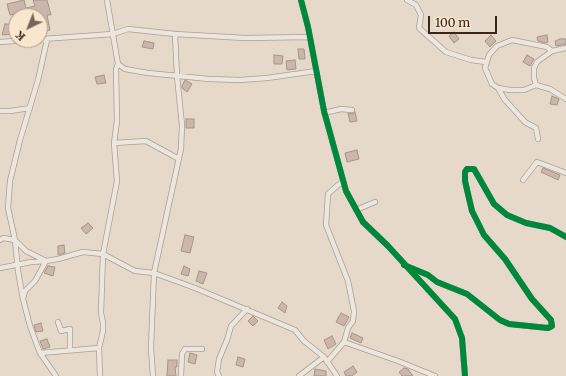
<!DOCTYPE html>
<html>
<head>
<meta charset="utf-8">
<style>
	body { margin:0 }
	#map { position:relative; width:566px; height:376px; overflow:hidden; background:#e6d9ca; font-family:Merriweather,serif }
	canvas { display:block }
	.north { position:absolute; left:8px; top:8px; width:40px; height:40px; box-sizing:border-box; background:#f9e6cf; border:1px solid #ad9987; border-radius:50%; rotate:223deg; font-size:11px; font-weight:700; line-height:16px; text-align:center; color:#3b251b }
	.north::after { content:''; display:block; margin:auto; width:14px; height:18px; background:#776458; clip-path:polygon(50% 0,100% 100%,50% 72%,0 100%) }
	.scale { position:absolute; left:428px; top:16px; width:69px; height:18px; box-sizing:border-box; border:2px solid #3b251b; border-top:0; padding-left:5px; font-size:12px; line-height:14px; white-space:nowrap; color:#3b251b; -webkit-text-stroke:3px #f9e6cf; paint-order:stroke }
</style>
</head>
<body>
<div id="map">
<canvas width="566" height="376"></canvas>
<div class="north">K</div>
<div class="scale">100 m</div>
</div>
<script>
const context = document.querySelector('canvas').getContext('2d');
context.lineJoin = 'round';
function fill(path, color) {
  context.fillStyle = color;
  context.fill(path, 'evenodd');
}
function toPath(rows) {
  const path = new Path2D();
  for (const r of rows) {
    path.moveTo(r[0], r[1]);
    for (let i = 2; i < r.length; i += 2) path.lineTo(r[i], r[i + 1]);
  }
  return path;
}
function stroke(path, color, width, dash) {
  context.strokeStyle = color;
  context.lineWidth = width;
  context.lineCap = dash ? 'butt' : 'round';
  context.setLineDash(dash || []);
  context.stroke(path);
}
const building = toPath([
	[24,0,26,8,35,6,33,0,47,0,51,15,47,15,50,30,40,32,40,16,33,16,32,10,10,15,7,4,24,0],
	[5,24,16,24,16,34,2,35,5,24],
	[454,32,459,39,454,43,449,36,454,32],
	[491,35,496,41,490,47,485,41,491,35],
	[547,35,548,42,545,43,538,41,537,37,547,35],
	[560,39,566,39,566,44,556,46,555,41,560,39],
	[144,41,154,43,153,49,142,47,144,41],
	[298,49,304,49,305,59,299,59,298,49],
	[274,55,283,56,282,64,274,64,274,55],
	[527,55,534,59,530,66,523,62,527,55],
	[295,60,296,69,287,70,286,61,295,60],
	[104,75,106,83,97,84,95,77,104,75],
	[185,80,192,84,187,92,182,88,182,86,185,80],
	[552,96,559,99,557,105,550,104,552,96],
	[355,112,357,121,350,122,348,113,353,114,355,112],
	[186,119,194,119,194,128,186,128,186,119],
	[357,150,359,159,347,162,345,153,357,150],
	[543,168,560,175,558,180,541,172,543,168],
	[88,223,93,228,86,234,81,228,88,223],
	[185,235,194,237,190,253,181,251,185,235],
	[64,245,65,253,58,255,58,246,64,245],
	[48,266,55,267,53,276,44,273,48,266],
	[184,266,190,269,188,276,181,274,184,266],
	[199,271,207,273,203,284,196,281,199,271],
	[282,302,287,306,285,313,278,308,282,302],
	[341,313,349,317,344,326,336,322,341,313],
	[253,316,258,321,253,326,248,321,253,316],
	[41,323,43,331,36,332,34,325,41,323],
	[352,333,363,338,361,343,350,338,352,333],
	[332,336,336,344,328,349,324,340,332,336],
	[47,339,50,347,43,349,40,341,47,339],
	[190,353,197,355,195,364,188,362,190,353],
	[238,357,245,359,243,367,236,365,238,357],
	[168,360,177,360,177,367,175,367,176,376,167,376,168,360],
	[353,366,357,372,352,376,346,376,344,372,353,366],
	[404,368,408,369,413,376,402,376,399,372,404,368],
	[315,369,326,371,326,376,314,376,315,369]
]);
fill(building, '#cab6ab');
stroke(building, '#a79489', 1);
const minor = toPath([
	[107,0,118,64,125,69,148,73,209,79,240,80,267,78,316,71],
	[301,0,308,27,324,111,346,191,363,222,388,246,455,319,462,338,465,376],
	[407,0,416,5,421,15,419,28,446,52,471,60,486,62],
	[0,42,113,34,128,29,175,34,245,38,310,37],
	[552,51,547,47,512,40,497,46,489,55,485,68,492,84,498,88,510,90,524,90,536,85,550,89,566,99],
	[536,85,534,78,534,68,537,62,552,51,566,48],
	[498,88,505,100,516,112,525,122,536,128,538,139],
	[0,111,10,111,30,108],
	[324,113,341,109,352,110],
	[114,143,146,141,179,159],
	[523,180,537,162,566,173],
	[343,182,338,185,328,194,326,225,348,281,354,311,353,321,348,328,344,342],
	[356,210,375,202],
	[0,240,3,238,15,240,26,251,46,261,58,259,83,252,103,254,135,271,154,273,195,288,295,330,304,341,324,357,337,376],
	[46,261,35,281,25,291,23,299,30,326,40,353,56,376],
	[404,265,428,275,437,282,467,294,500,320,509,324,548,328,552,326,551,320,532,299,505,259,484,235,472,211,465,181,465,172,467,169,474,169,494,204,507,215,526,223,550,228,566,237],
	[0,268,31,262,45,261],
	[23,299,18,271,15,240,8,208,10,181,20,140,38,80,47,40],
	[58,322,61,331,70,329,70,350],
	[40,353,99,348],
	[327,362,344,342,398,361,435,376],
	[100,376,99,348,103,331,103,323,101,313,103,254,117,181,114,143,117,121,116,69,118,64],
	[153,376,151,348,154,273,181,149,182,125,177,76,175,34],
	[181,376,182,354,185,349,202,349],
	[219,376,217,372,219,359,227,340,231,326,247,309],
	[299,376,324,357]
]);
stroke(minor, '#ab9e94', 6);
stroke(minor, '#ede6dd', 4.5);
stroke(toPath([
	[301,0,308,27,324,111,346,191,363,222,388,246,455,319,462,338,465,376],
	[404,265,428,275,437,282,467,294,500,320,509,324,548,328,552,326,551,320,532,299,505,259,484,235,472,211,465,181,465,172,467,169,474,169,494,204,507,215,526,223,550,228,566,237]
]), '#00873e', 6);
</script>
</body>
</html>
